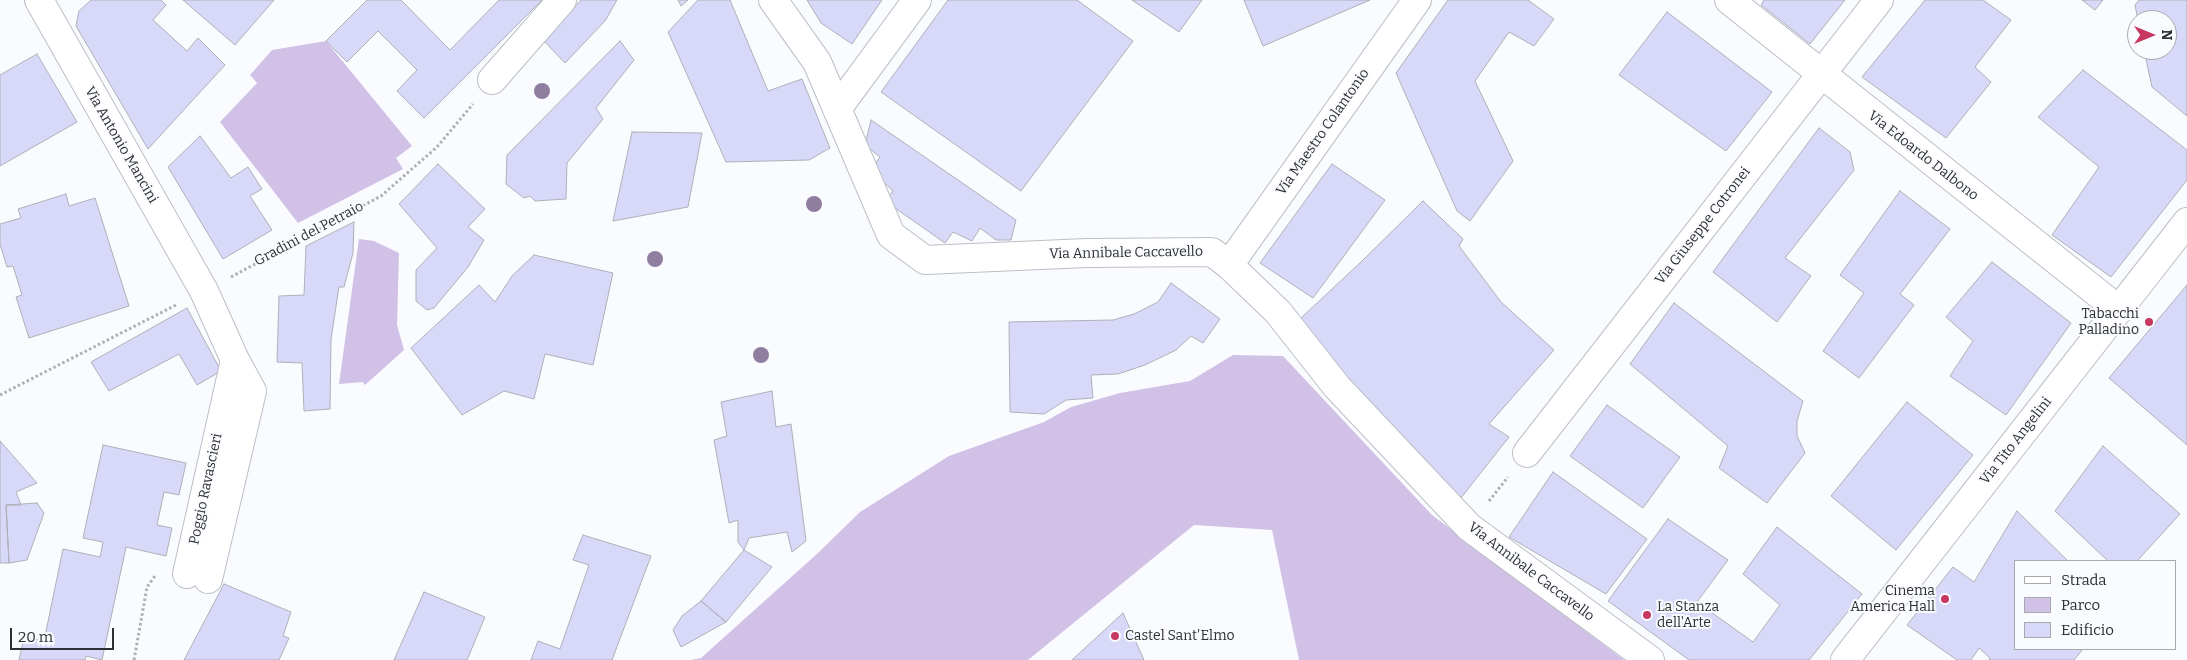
<!DOCTYPE html>
<html>
<head>
<meta charset="utf-8">
<style>
	body { margin:0 }
	#map { position:relative; width:2187px; height:660px; overflow:hidden; background:#fafbfe; font-family:Bitter,serif }
	canvas { display:block }
	.legend { position:absolute; left:2014px; top:560px; width:162px; height:90px; box-sizing:border-box; background:#fafbfe; border:1px solid #a8a9ac; margin:0; padding:6px 9px; list-style:none; font-size:15px; color:#2d2f32 }
	.legend li { display:flex; align-items:center; gap:10px; height:25px }
	.legend b { width:25px; border:1px solid #a8a9ac }
	.north { position:absolute; left:2127px; top:10px; width:50px; height:50px; box-sizing:border-box; background:#fafbfe; border:1px solid #a8a9ac; border-radius:50%; rotate:90deg; font-size:14px; font-weight:700; line-height:20px; text-align:center; color:#2d2f32 }
	.north::after { content:''; display:block; margin:auto; width:18px; height:22px; background:#c73861; clip-path:polygon(50% 0,100% 100%,50% 72%,0 100%) }
	.scale { position:absolute; left:10px; top:628px; width:104px; height:22px; box-sizing:border-box; border:2px solid #2d2f32; border-top:0; padding-left:6px; font-size:15px; line-height:18px; white-space:nowrap; color:#2d2f32; -webkit-text-stroke:4px #fafbfe; paint-order:stroke }
</style>
</head>
<body>
<div id="map">
<canvas width="2187" height="660"></canvas>
<ul class="legend">
<li><b style="height:6px;background:#fff"></b>Strada</li>
<li><b style="height:14px;background:#d1c1e6"></b>Parco</li>
<li><b style="height:14px;background:#d8d9f8"></b>Edificio</li>
</ul>
<div class="north">N</div>
<div class="scale">20 m</div>
</div>
<script>
const context = document.querySelector('canvas').getContext('2d');
context.lineJoin = 'round';
function fill(path, color) {
  context.fillStyle = color;
  context.fill(path, 'evenodd');
}
function toPath(rows) {
  const path = new Path2D();
  for (const r of rows) {
    path.moveTo(r[0], r[1]);
    for (let i = 2; i < r.length; i += 2) path.lineTo(r[i], r[i + 1]);
  }
  return path;
}
function stroke(path, color, width, dash) {
  context.strokeStyle = color;
  context.lineWidth = width;
  context.lineCap = dash ? 'butt' : 'round';
  context.setLineDash(dash || []);
  context.stroke(path);
}
function drawText(font, color, halo, rows, align = 'center') {
  context.font = font + ' Bitter,serif';
  context.lineWidth = 4;
  context.setLineDash([]);
  context.textBaseline = 'middle';
  context.strokeStyle = halo;
  context.fillStyle = color;
  for (const [text, x, y, turn = 0] of rows) {
    context.save();
    context.translate(x, y);
    context.rotate((+turn || 0) * Math.PI / 180);
    context.textAlign = isNaN(turn) ? turn : align;
    if (halo) context.strokeText(text, 0, 0);
    context.fillText(text, 0, 0);
    context.restore();
  }
}
fill(toPath([
	[326,41,412,146,396,158,403,169,298,223,220,122,257,83,250,75,272,50],
	[359,239,374,241,399,253,397,325,404,350,365,385,363,382,339,384],
	[1233,355,1283,356,1432,515,1624,660,1299,660,1272,530,1194,525,1028,660,691,660,701,658,818,553,860,512,949,456,1044,422,1071,407,1120,393,1190,381]
]), '#d1c1e6');
const building = toPath([
	[91,0,161,0,166,5,153,20,187,51,198,38,225,65,148,149,76,26,79,11,91,0],
	[183,0,274,0,235,45,183,0],
	[367,0,401,0,450,50,499,0,542,0,424,118,397,91,417,70,378,31,347,62,326,41,367,0],
	[581,0,617,0,605,21,565,63,544,41,581,0],
	[678,0,688,0,681,6,678,0],
	[698,0,730,0,768,91,802,79,830,148,809,160,726,162,668,32,698,0],
	[807,0,882,0,852,44,821,23,807,0],
	[948,0,1077,0,1133,41,1021,191,881,92,948,0],
	[1132,0,1202,0,1179,32,1132,0],
	[1244,0,1370,0,1263,46,1244,0],
	[1448,0,1528,0,1554,19,1534,46,1509,32,1475,81,1513,161,1470,221,1457,211,1396,73,1448,0],
	[1764,0,1845,0,1810,44,1761,5,1764,0],
	[1925,0,1983,0,2011,20,1975,67,1991,82,1946,138,1862,77,1925,0],
	[2082,0,2103,0,2095,10,2082,0],
	[2139,0,2187,0,2187,116,2152,87,2144,50,2167,50,2167,20,2138,20,2135,5,2139,0],
	[1667,12,1772,92,1726,151,1619,75,1667,12],
	[620,41,634,60,596,108,603,119,567,163,566,199,535,201,530,196,524,198,506,184,507,155,620,41],
	[37,54,77,122,0,166,0,75,37,54],
	[2083,70,2187,150,2187,180,2111,277,2052,235,2099,167,2038,117,2083,70],
	[871,120,1016,220,1011,240,996,240,980,228,972,241,953,232,945,243,885,201,893,191,871,170,880,157,865,145,871,120],
	[1819,128,1850,152,1854,170,1785,258,1811,276,1777,322,1713,272,1819,128],
	[632,132,702,133,688,207,613,221,632,132],
	[200,136,231,178,248,167,262,189,250,196,272,230,223,259,168,167,200,136],
	[438,164,485,209,468,227,484,240,468,267,434,308,427,310,416,301,416,270,437,248,399,204,438,164],
	[1332,164,1385,200,1313,298,1260,263,1332,164],
	[1900,191,1950,229,1900,294,1914,305,1859,378,1823,351,1864,293,1840,275,1900,191],
	[66,194,69,206,95,198,129,306,29,338,16,297,22,295,13,266,7,267,0,244,0,224,21,218,18,209,66,194],
	[1423,201,1463,239,1459,246,1501,302,1554,350,1489,424,1509,437,1457,503,1336,369,1301,318,1362,261,1423,201],
	[354,222,353,253,344,287,339,287,331,339,330,409,304,411,302,363,277,362,279,296,304,295,306,246,354,222],
	[534,255,613,273,593,365,545,354,534,399,504,391,462,415,411,348,479,285,495,302,512,276,534,255],
	[1992,262,2071,323,2006,415,1950,376,1973,341,1946,317,1992,262],
	[1171,283,1220,319,1203,343,1191,336,1176,350,1145,365,1118,374,1091,375,1093,398,1066,400,1044,414,1010,412,1009,322,1113,320,1134,314,1158,302,1171,283],
	[2187,285,2187,445,2109,378,2187,285],
	[1674,303,1803,401,1797,421,1797,436,1805,453,1767,503,1719,468,1728,446,1630,364,1674,303],
	[187,308,221,371,197,385,179,354,109,391,91,362,187,308],
	[772,391,776,427,791,424,806,541,792,552,787,532,749,538,744,550,738,542,738,520,729,523,714,440,727,436,721,402,772,391],
	[1907,402,1973,455,1896,550,1831,496,1907,402],
	[1607,405,1680,457,1643,508,1570,456,1607,405],
	[0,441,37,483,16,492,21,505,6,505,9,563,0,563,0,441],
	[103,445,186,463,179,495,164,492,157,525,172,528,166,556,126,547,102,660,86,656,85,660,19,660,24,637,44,641,63,549,100,557,103,542,83,538,103,445],
	[2103,446,2180,514,2137,561,2108,561,2055,511,2103,446],
	[1553,472,1647,539,1606,594,1509,537,1553,472],
	[37,503,44,513,27,560,9,563,6,505,37,503],
	[2017,511,2068,561,2016,561,2016,649,2083,649,2074,660,1989,660,1990,658,1979,648,1971,660,1957,660,1907,625,1953,567,1974,582,2017,511],
	[1668,519,1728,560,1697,602,1753,642,1780,605,1743,574,1777,527,1862,594,1809,660,1689,660,1608,601,1668,519],
	[583,535,651,556,612,660,531,660,538,641,560,649,589,565,573,560,583,535],
	[744,550,772,567,726,622,701,601,744,550],
	[224,584,291,612,283,636,289,638,279,660,184,660,224,584],
	[424,592,485,617,467,660,394,660,424,592],
	[701,601,726,622,681,647,673,630,682,616,701,601],
	[1123,613,1144,660,1072,660,1123,613]
]);
fill(building, '#d8d9f8');
stroke(building, '#afafb8', 1);
const minor = toPath([
	[39,0,204,291,235,360,187,574],
	[773,0,817,62,891,235,925,260,1087,253,1212,252,1229,265,1278,312,1337,387,1469,527,1650,660],
	[1729,0,2119,310],
	[492,80,562,0],
	[837,109,917,0],
	[1229,265,1417,0],
	[1527,453,1879,0],
	[208,579,252,391,235,360],
	[1845,660,2187,222]
]);
stroke(minor, '#bbbfc6', 30);
stroke(toPath([
	[231,277,381,196,437,147,473,104],
	[0,395,176,305],
	[1489,501,1508,477],
	[134,660,147,587,155,576]
]), '#afb0b3', 3, [2.5, 2.5]);
stroke(minor, '#fff', 28);
context.fillStyle = '#8f7e9f';
for (const [x, y] of [
	[542,91],
	[814,204],
	[655,259],
	[761,355]
]) {
  context.beginPath();
  context.arc(x, y, 8, 0, 2 * Math.PI);
  context.fill();
}
for (const [x, y, r, color] of [
	[2149,322,5,"#c73861"],
	[1945,599,5,"#c73861"],
	[1647,615,5,"#c73861"],
	[1115,636,5,"#c73861"]
]) {
  const dot = new Path2D();
  dot.arc(x, y, r, 0, 2 * Math.PI);
  context.fillStyle = color;
  context.fill(dot);
  stroke(dot, '#fafbfe', 2);
}
drawText('14px', '#2d2f32', '#fafbfe', [
	["Via Maestro Colantonio",1323,132,-55],
	["Via Antonio Mancini",121,145,60],
	["Via Edoardo Dalbono",1923,156,38],
	["Via Giuseppe Cotronei",1703,226,-52],
	["Gradini del Petraio",309,234,-28],
	["Via Annibale Caccavello",1126,253,-1],
	["Via Tito Angelini",2016,441,-52],
	["Poggio Ravascieri",206,489,-78],
	["Via Annibale Caccavello",1531,572,37]
]);
drawText('14px', '#2d2f32', '#fafbfe', [
	["Tabacchi",2139,314],
	["Palladino",2139,330],
	["Cinema",1935,591],
	["America Hall",1935,607],
	["La Stanza",1657,607,"left"],
	["dell'Arte",1657,623,"left"],
	["Castel Sant'Elmo",1125,636,"left"]
], 'right');
</script>
</body>
</html>
